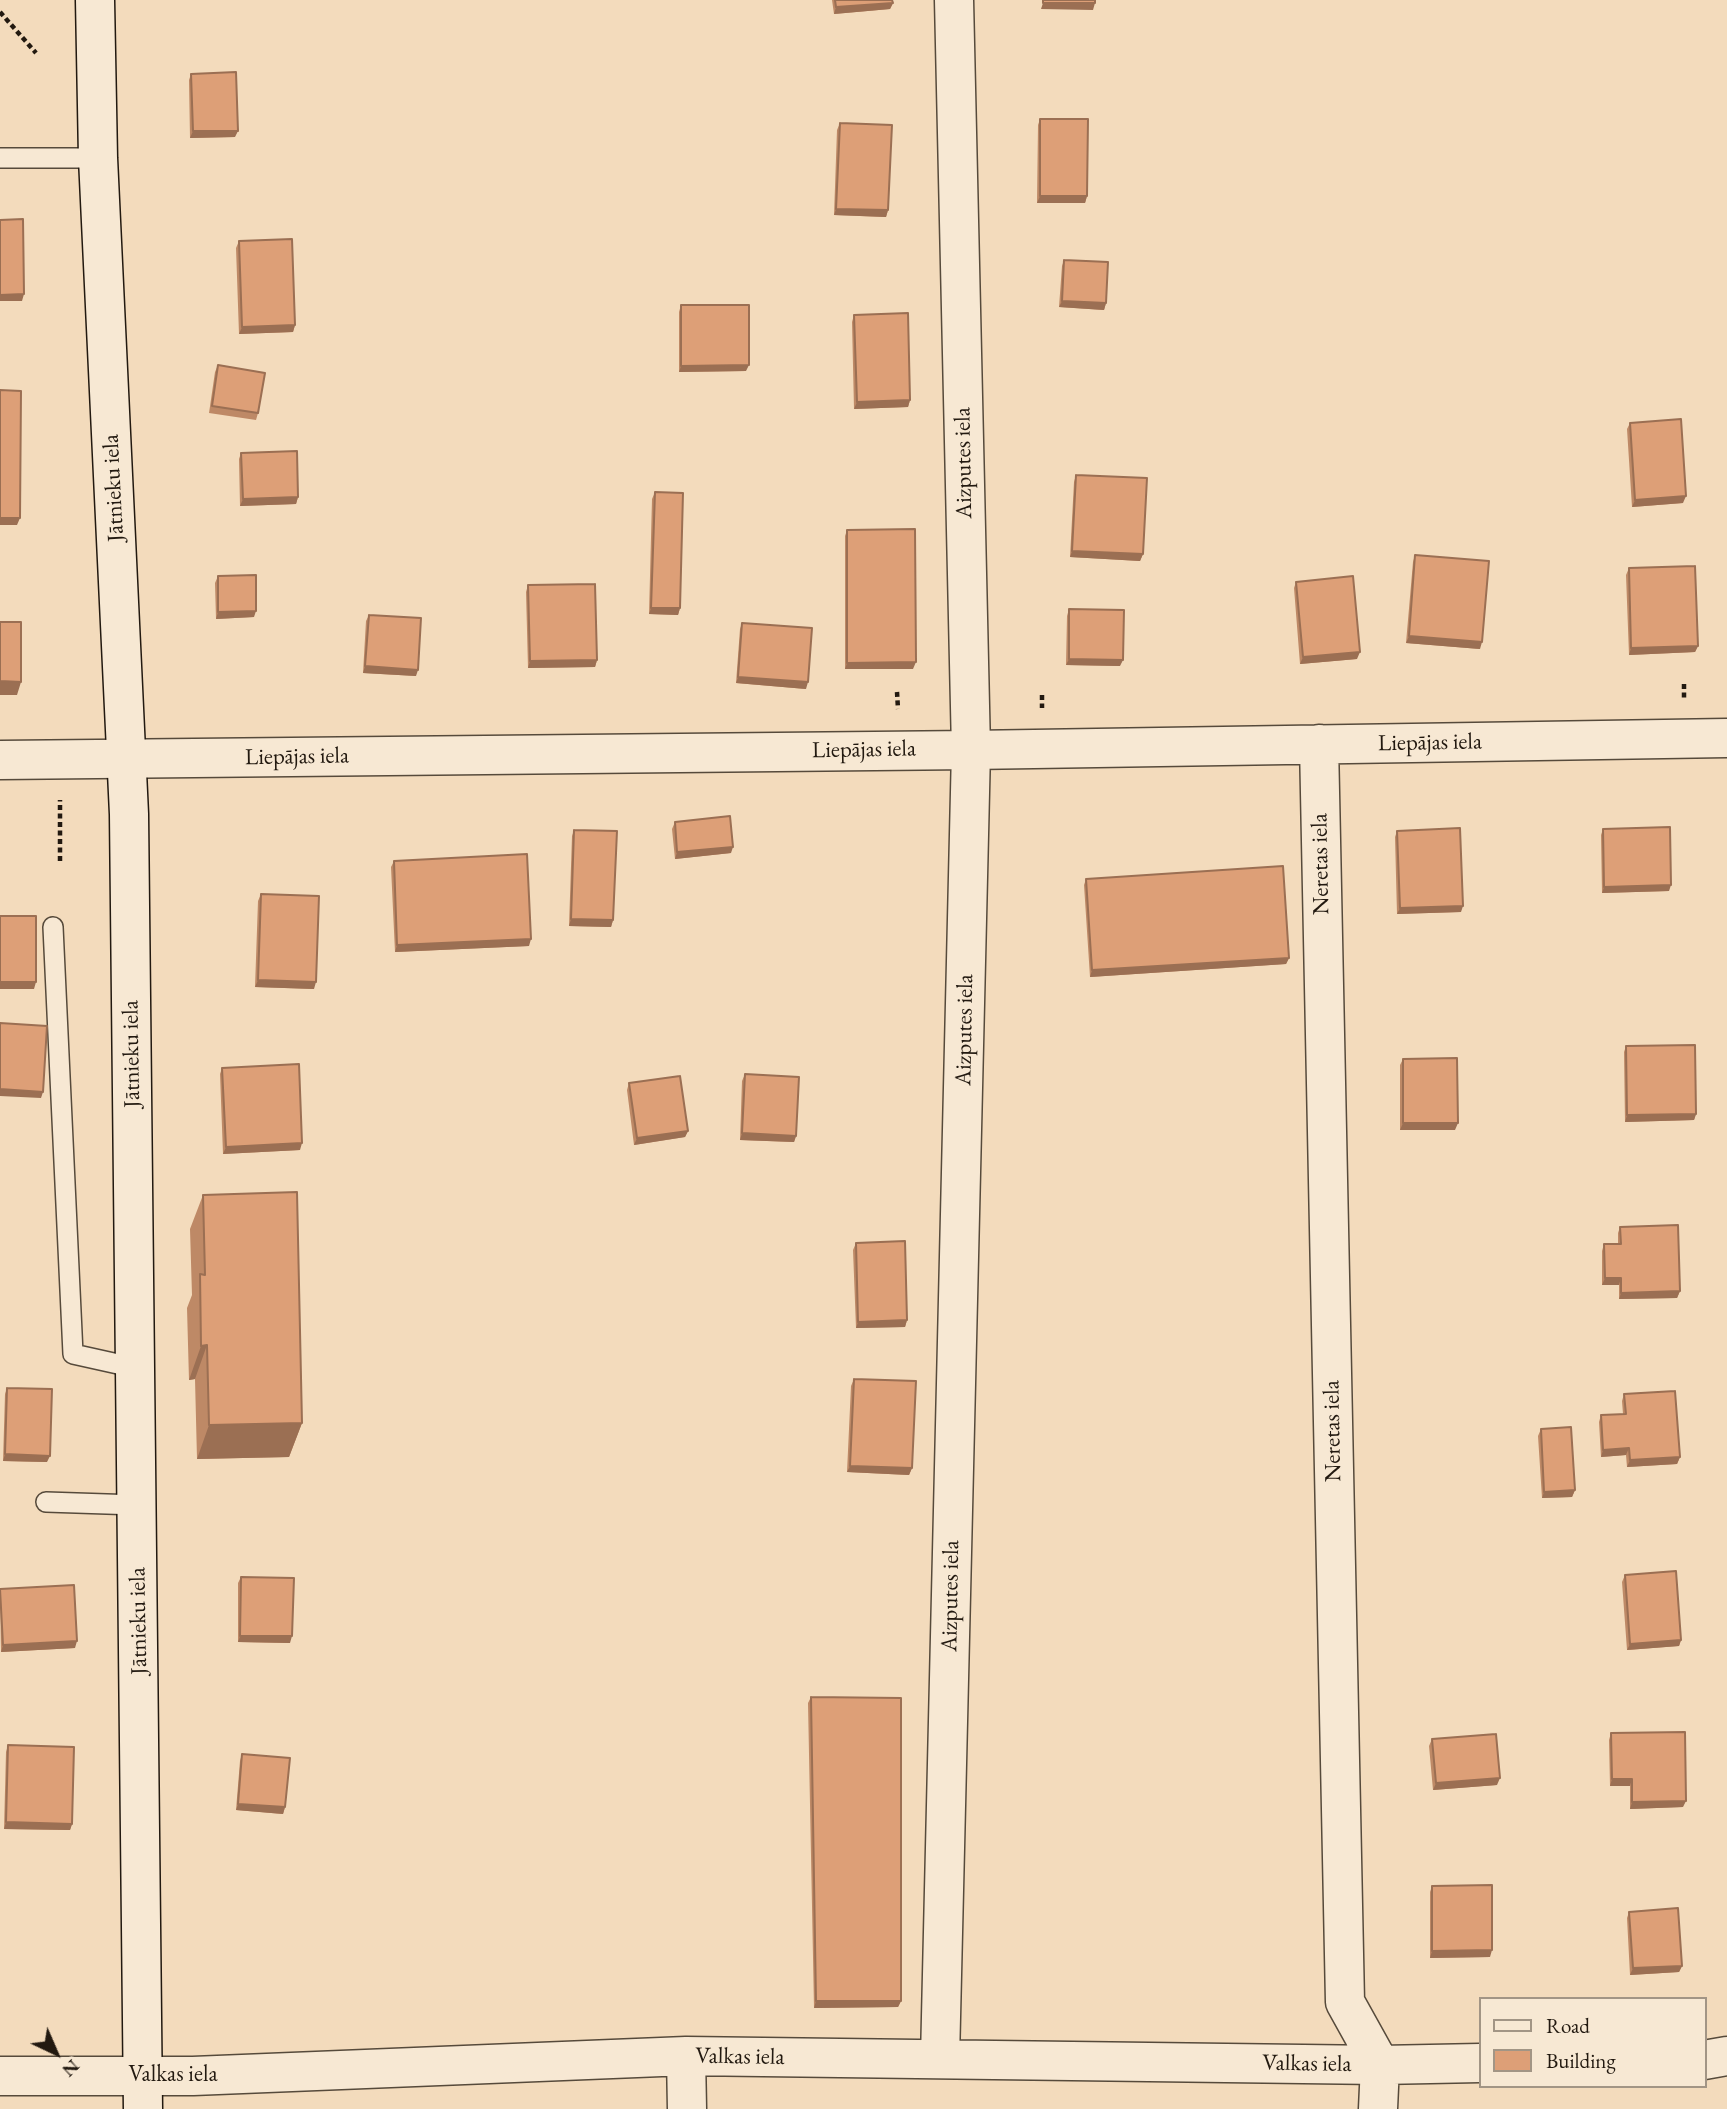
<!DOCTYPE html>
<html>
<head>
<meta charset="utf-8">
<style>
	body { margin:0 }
	#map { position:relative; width:1727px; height:2109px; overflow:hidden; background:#f3dbbc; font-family:"EB Garamond",serif }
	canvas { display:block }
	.legend { position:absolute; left:1479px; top:1997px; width:228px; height:91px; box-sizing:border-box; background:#f7e8d3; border:2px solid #a29585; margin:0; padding:9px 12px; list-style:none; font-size:21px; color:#221910 }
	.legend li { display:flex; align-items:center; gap:14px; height:35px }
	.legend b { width:35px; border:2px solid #a29585 }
	.north { position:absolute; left:21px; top:2018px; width:70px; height:70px; -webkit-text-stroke:5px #f7e8d3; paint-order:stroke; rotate:136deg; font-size:19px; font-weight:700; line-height:28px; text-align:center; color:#221910 }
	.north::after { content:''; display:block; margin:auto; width:24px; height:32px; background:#221910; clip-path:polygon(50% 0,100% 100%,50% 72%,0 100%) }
</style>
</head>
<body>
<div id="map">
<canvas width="1727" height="2109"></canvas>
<ul class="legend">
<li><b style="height:9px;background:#f7e8d3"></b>Road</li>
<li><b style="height:19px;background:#dd9f77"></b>Building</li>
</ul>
<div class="north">N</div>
</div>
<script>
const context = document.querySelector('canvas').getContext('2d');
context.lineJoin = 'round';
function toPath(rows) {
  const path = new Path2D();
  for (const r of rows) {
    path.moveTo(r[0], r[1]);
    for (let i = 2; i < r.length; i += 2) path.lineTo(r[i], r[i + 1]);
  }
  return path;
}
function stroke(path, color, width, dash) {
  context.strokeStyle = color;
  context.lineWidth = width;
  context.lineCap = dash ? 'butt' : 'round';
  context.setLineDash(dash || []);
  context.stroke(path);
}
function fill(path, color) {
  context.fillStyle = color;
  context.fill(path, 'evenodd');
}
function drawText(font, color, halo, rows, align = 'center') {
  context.font = font + ' "EB Garamond",serif';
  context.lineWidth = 6;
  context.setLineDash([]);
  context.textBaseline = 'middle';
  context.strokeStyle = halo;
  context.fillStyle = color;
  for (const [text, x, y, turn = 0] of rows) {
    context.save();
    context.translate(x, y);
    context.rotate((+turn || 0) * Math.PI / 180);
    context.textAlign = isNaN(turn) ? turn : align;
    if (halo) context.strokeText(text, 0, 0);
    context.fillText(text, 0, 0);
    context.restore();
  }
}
const lane = toPath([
	[0,158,98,158],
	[53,927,73,1354,136,1368],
	[46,1502,137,1505]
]);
const street = toPath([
	[1319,744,1345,2002,1380,2065,1378,2109],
	[0,760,971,750,1727,738],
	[686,2056,687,2109],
	[940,2059,971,750,954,0],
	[1704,2060,1727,2056],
	[0,2076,193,2076,686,2056,1380,2065,1480,2063]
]);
const secondary = toPath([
	[95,0,98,158,129,814,143,2109]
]);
stroke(lane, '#564a3b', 22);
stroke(street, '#564a3b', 41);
stroke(secondary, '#221910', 41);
stroke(toPath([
	[0,12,36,53],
	[1684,684,1684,698],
	[897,692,898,709],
	[1042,695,1042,708],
	[60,861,60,800]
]), '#221910', 4.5, [5, 3.5]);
stroke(lane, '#f7e8d3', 19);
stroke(street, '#f7e8d3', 38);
stroke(secondary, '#f7e8d3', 38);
fill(toPath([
	[832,0,892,0,893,3,890,9,834,14],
	[191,74,235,137,190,138,189,80],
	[1040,119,1087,196,1085,203,1037,203,1038,125],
	[840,123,888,210,886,217,834,215,837,130],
	[239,241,295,325,293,332,239,334,236,248],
	[1064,260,1106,303,1104,310,1059,307,1062,266],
	[681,305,746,371,679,372,679,312],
	[854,315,910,400,908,407,854,409,852,322],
	[218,365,258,413,256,420,209,413,215,372],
	[1630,423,1683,503,1632,507,1627,429],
	[241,453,298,497,296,504,240,506,239,459],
	[1076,475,1143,554,1140,561,1070,557,1074,482],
	[655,492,680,608,678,615,649,614,652,499],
	[847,530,913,669,845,669,845,536],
	[1415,555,1480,649,1406,643,1413,562],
	[1629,568,1698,646,1695,652,1629,655,1626,575],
	[218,576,254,617,216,619,215,583],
	[1296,582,1357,659,1300,664,1294,588],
	[528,585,597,660,595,667,528,668,526,592],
	[1069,609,1120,666,1066,665,1067,616],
	[369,615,416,676,363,673,366,621],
	[742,623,806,689,736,683,740,629],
	[675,822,731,853,675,859,672,829],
	[1603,829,1669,891,1602,893,1601,835],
	[574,830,613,920,611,927,569,926,572,836],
	[1397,831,1461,912,1397,914,1395,837],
	[394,861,529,946,395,952,391,867],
	[1086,879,1289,958,1286,964,1090,977,1084,885],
	[261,894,314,989,255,987,258,901],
	[1626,1046,1696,1114,1694,1120,1625,1122,1624,1052],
	[1403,1059,1455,1130,1400,1130,1400,1065],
	[222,1068,300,1150,223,1154,220,1074],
	[745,1074,796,1136,794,1142,740,1140,742,1081],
	[629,1083,688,1131,685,1137,634,1145,627,1090],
	[203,1195,302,1423,289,1457,197,1459,195,1379,189,1380,187,1308,192,1295,190,1229],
	[1620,1227,1680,1291,1677,1298,1619,1299,1619,1285,1602,1285,1602,1251,1604,1244,1618,1244,1618,1233],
	[856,1243,907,1320,905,1327,856,1328,853,1250],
	[854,1379,912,1468,909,1475,847,1472,851,1386],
	[7,1388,47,1462,3,1461,5,1394],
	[1624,1394,1680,1457,1677,1464,1627,1467,1626,1455,1601,1457,1599,1422,1601,1415,1623,1414,1622,1401],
	[1541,1429,1575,1490,1572,1497,1542,1498,1538,1436],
	[1625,1575,1681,1640,1679,1646,1627,1650,1622,1582],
	[241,1577,290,1643,238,1642,238,1583],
	[0,1590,75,1648,1,1652],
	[811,1697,901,2001,898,2007,814,2008,808,1703],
	[1611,1733,1683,1807,1630,1809,1630,1786,1610,1786,1609,1740],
	[1432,1739,1497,1785,1433,1790,1429,1746],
	[8,1745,72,1824,70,1830,4,1829,6,1752],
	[242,1754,285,1807,283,1814,236,1810,240,1761],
	[1432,1886,1490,1957,1430,1958,1430,1892],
	[1629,1912,1682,1966,1679,1972,1630,1975,1627,1918]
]), '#be8966');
fill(toPath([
	[893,3,890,9,834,14,836,7],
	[1043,3,1095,3,1093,10,1041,9],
	[193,131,238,131,235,137,190,138],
	[1040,196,1087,196,1085,203,1037,203],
	[836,209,888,210,886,217,834,215],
	[24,294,22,301,0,301,0,295],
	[1062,301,1106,303,1104,310,1059,307],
	[295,325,293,332,239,334,242,327],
	[749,365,746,371,679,372,681,366],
	[910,400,908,407,854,409,857,402],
	[1686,496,1683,503,1632,507,1635,500],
	[298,497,296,504,240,506,243,499],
	[0,518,20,518,17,525,0,525],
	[1072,551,1143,554,1140,561,1070,557],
	[651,608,680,608,678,615,649,614],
	[256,611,254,617,216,619,218,612],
	[1409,636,1482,642,1480,649,1406,643],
	[1698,646,1695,652,1629,655,1631,648],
	[1360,652,1357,659,1300,664,1303,657],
	[1069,659,1123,660,1120,666,1066,665],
	[597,660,595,667,528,668,530,661],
	[916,662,913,669,845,669,847,663],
	[365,666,418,670,416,676,363,673],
	[738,677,808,682,806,689,736,683],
	[0,681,21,682,17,695,0,695],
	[733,847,731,853,675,859,677,852],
	[1671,885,1669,891,1602,893,1604,887],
	[1463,906,1461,912,1397,914,1400,908],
	[571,919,613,920,611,927,569,926],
	[531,939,529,946,395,952,397,945],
	[1289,958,1286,964,1090,977,1092,970],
	[258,980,316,982,314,989,255,987],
	[0,982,36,982,34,989,0,989],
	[0,1089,43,1092,41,1098,0,1096],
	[1696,1114,1694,1120,1625,1122,1627,1115],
	[1403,1123,1458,1123,1455,1130,1400,1130],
	[688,1131,685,1137,634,1145,637,1138],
	[742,1133,796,1136,794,1142,740,1140],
	[302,1143,300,1150,223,1154,226,1147],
	[1605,1278,1621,1278,1619,1285,1602,1285],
	[1680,1291,1677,1298,1619,1299,1621,1293],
	[907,1320,905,1327,856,1328,858,1322],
	[207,1345,195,1379,189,1380,201,1346],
	[302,1423,289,1457,197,1459,209,1425],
	[1629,1448,1626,1455,1601,1457,1603,1450],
	[5,1454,50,1456,47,1462,3,1461],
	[1680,1457,1677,1464,1627,1467,1630,1460],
	[850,1466,912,1468,909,1475,847,1472],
	[1575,1490,1572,1497,1542,1498,1544,1492],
	[240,1636,292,1636,290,1643,238,1642],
	[1681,1640,1679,1646,1627,1650,1630,1644],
	[77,1641,75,1648,1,1652,3,1645],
	[1500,1778,1497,1785,1433,1790,1436,1783],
	[1612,1779,1632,1779,1630,1786,1610,1786],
	[1686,1801,1683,1807,1630,1809,1632,1802],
	[238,1804,285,1807,283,1814,236,1810],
	[6,1822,72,1824,70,1830,4,1829],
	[1492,1950,1490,1957,1430,1958,1432,1951],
	[1682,1966,1679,1972,1630,1975,1633,1968],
	[816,2001,901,2001,898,2007,814,2008]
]), '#9b6f53');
const building = toPath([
	[835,0,892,0,893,3,836,7,835,0],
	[1043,0,1095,0,1095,3,1043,3,1043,0],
	[236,72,238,131,193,131,191,74,236,72],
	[1040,119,1088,119,1087,196,1040,196,1040,119],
	[840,123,892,125,888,210,836,209,840,123],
	[23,219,24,294,0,295,0,220,23,219],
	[292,239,295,325,242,327,239,241,292,239],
	[1064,260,1108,262,1106,303,1062,301,1064,260],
	[681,305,749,305,749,365,681,366,681,305],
	[908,313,910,400,857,402,854,315,908,313],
	[218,365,265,373,258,413,212,406,218,365],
	[0,390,21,391,20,518,0,518,0,390],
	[1681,419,1686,496,1635,500,1630,423,1681,419],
	[297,451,298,497,243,499,241,453,297,451],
	[1076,475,1147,478,1143,554,1072,551,1076,475],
	[655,492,683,493,680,608,651,608,655,492],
	[915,529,916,662,847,663,847,530,915,529],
	[1415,555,1489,561,1482,642,1409,636,1415,555],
	[1695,566,1698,646,1631,648,1629,568,1695,566],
	[256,575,256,611,218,612,218,576,256,575],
	[1353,576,1360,652,1303,657,1296,582,1353,576],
	[595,584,597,660,530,661,528,585,595,584],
	[1069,609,1124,610,1123,660,1069,659,1069,609],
	[369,615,421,618,418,670,365,666,369,615],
	[0,622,21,622,21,682,0,681,0,622],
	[742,623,812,628,808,682,738,677,742,623],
	[730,816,733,847,677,852,675,822,730,816],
	[1670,827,1671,885,1604,887,1603,829,1670,827],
	[1460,828,1463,906,1400,908,1397,831,1460,828],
	[574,830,617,831,613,920,571,919,574,830],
	[527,854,531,939,397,945,394,861,527,854],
	[1283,866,1289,958,1092,970,1086,879,1283,866],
	[261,894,319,896,316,982,258,980,261,894],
	[0,916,36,916,36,982,0,982,0,916],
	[0,1023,47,1026,43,1092,0,1089,0,1023],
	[1695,1045,1696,1114,1627,1115,1626,1046,1695,1045],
	[1457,1058,1458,1123,1403,1123,1403,1059,1457,1058],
	[299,1064,302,1143,226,1147,222,1068,299,1064],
	[745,1074,799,1077,796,1136,742,1133,745,1074],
	[680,1076,688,1131,637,1138,629,1083,680,1076],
	[297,1192,302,1423,209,1425,207,1345,201,1346,200,1274,205,1275,203,1195,297,1192],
	[1678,1225,1680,1291,1621,1293,1621,1278,1605,1278,1604,1244,1621,1244,1620,1227,1678,1225],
	[905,1241,907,1320,858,1322,856,1243,905,1241],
	[854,1379,916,1381,912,1468,850,1466,854,1379],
	[7,1388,52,1389,50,1456,5,1454,7,1388],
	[1675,1391,1680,1457,1630,1460,1629,1448,1603,1450,1601,1415,1626,1414,1624,1394,1675,1391],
	[1571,1427,1575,1490,1544,1492,1541,1429,1571,1427],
	[1676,1571,1681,1640,1630,1644,1625,1575,1676,1571],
	[241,1577,294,1578,292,1636,240,1636,241,1577],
	[74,1585,77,1641,3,1645,0,1589,74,1585],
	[811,1697,901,1698,901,2001,816,2001,811,1697],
	[1685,1732,1686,1801,1632,1802,1632,1779,1612,1779,1611,1733,1685,1732],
	[1496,1734,1500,1778,1436,1783,1432,1739,1496,1734],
	[8,1745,74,1747,72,1824,6,1822,8,1745],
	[242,1754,290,1758,285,1807,238,1804,242,1754],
	[1492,1885,1492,1950,1432,1951,1432,1886,1492,1885],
	[1678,1908,1682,1966,1633,1968,1629,1912,1678,1908]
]);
fill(building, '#dd9f77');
stroke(building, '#9b6f53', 2);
drawText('23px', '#221910', '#f7e8d3', [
	["Aizputes iela",964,463,-91],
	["Jātnieku iela",114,488,-93],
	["Liepājas iela",1430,743,-1],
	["Liepājas iela",864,750,-1],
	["Liepājas iela",297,757,-1],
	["Neretas iela",1321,864,-91],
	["Aizputes iela",965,1030,-89],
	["Jātnieku iela",132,1054,-91],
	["Neretas iela",1333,1431,-91],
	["Aizputes iela",951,1596,-89],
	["Jātnieku iela",139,1621,-91],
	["Valkas iela",740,2057,1],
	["Valkas iela",1307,2064,1],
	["Valkas iela",173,2075]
]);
</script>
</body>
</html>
